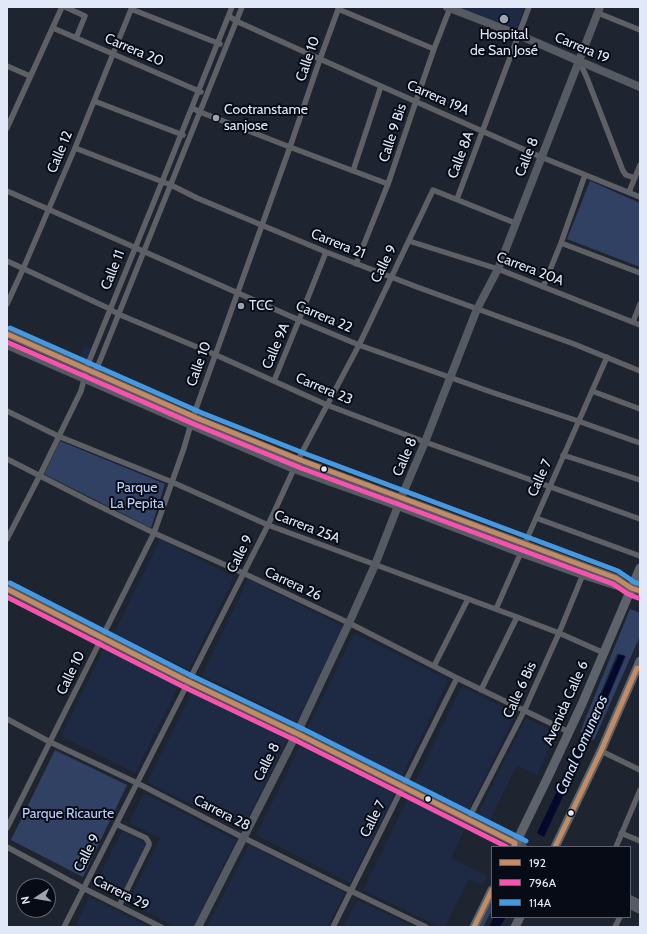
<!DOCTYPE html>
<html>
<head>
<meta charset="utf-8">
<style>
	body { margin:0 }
	#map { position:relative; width:647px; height:934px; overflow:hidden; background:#1e2430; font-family:Cabin,sans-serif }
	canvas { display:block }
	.frame { position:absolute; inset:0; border:8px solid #e1e8f7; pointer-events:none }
	.legend { position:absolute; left:491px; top:846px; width:140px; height:72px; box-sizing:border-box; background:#070b15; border:1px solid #5e636f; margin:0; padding:5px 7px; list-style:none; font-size:12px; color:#e1e8f7 }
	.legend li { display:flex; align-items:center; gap:8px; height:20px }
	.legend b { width:20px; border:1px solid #5e636f }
	.north { position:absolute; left:16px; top:878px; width:40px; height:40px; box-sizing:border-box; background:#070b15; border:1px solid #5e636f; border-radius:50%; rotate:258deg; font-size:11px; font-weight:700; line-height:16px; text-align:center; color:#e1e8f7 }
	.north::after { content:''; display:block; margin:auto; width:14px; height:18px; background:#9da3b1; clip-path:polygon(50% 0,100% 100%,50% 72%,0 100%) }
</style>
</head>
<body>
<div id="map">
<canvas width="647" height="934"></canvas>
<div class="frame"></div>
<ul class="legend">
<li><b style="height:5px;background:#c18c65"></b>192</li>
<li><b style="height:5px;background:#f653ac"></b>796A</li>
<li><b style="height:5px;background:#4699e1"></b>114A</li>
</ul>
<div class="north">N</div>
</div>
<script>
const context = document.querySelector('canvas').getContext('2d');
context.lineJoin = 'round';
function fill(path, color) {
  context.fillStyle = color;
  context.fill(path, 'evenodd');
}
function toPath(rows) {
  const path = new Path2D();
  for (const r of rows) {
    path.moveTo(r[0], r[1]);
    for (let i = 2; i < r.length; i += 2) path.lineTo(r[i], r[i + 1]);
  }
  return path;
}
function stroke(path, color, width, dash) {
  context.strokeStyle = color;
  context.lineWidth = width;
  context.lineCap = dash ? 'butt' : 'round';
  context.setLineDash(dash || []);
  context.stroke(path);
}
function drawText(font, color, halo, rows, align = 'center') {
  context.font = font + ' Cabin,sans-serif';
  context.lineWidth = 4;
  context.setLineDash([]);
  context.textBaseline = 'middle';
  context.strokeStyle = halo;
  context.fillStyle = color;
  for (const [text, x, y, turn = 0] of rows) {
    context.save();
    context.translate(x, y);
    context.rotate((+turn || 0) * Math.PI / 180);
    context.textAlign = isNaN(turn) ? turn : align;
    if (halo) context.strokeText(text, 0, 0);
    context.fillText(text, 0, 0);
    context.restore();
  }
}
fill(toPath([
	[457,7,525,7,516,31],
	[84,346,92,349,89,360,85,362,85,366,78,363],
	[160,539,234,577,189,670,114,633],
	[248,579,343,626,297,722,202,675],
	[354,633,449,680,402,776,307,729],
	[105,646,180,683,135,773,61,736],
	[462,686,516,714,468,811,414,784],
	[193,690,288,738,242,830,147,782],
	[526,718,556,733,537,775,517,765,489,822,477,816],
	[301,744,396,792,350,883,256,835],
	[144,793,236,840,193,927,176,927,128,902,160,838,129,823],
	[408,798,466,827,451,858,487,876,483,885,469,879,445,927,440,927,363,890],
	[122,831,147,843,120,897,95,885],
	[249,844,345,893,327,927,207,927],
	[89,897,149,927,75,927],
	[357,900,414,927,343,927]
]), '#1e2943');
fill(toPath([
	[590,181,640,203,640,267,567,239],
	[60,441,165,484,151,528,44,474],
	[630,609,640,613,640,636,594,740,591,738,626,656,617,654,583,734,580,732],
	[55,750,127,785,83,877,11,840],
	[492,900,492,910,483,927,479,927]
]), '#314164');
fill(toPath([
	[619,654,625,656,590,738,544,837,537,833,584,734],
	[494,917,506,917,500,927,489,927]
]), '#04082d');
stroke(toPath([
	[65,7,85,16,76,38],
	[131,9,220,44],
	[338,9,434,49],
	[598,13,640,30],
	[229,16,236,21,320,59,482,131,541,157,640,197],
	[53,28,201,92],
	[579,61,587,78,623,171,626,175,635,178],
	[7,66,30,76],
	[94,101,183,135],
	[192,108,200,112,295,149,388,184],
	[7,128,62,7],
	[75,148,171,185,197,198,326,252,417,287,574,344,640,371],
	[353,171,381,86],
	[7,191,299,320,359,345,494,393,578,421,640,443],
	[629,192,640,165],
	[457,199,529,7],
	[409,241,498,269,640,325],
	[561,243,640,273],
	[7,261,110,309,118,314,216,355,327,405,425,442,640,519],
	[356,264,388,184,416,101,434,49,450,8],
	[543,287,561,243,585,175],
	[7,304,23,269,75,148,132,7],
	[633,322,640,304],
	[95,373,242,7],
	[274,381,299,320,326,252],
	[592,391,640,409],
	[7,411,58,436,172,482,268,525,517,617,559,633,604,653],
	[563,455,640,480],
	[7,459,91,502,154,533,243,573,349,623,457,678,569,732],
	[536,518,640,556],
	[7,539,40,475,81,391,88,364,162,182,232,7],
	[496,609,607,357],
	[434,666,468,599],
	[481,690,517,617],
	[7,719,50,742,137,783,244,838,351,891,426,927],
	[601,751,640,770],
	[468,820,524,711,559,633,584,572],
	[116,824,146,838,149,843,149,845,119,906],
	[7,828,154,533,184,448,193,417,262,225,290,147,320,59,339,7],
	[621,833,640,841],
	[7,847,83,888,161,927],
	[616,847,640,790],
	[64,927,268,525,299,458,359,345,433,190,515,223],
	[333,927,457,678],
	[615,927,620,917]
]), '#5f6066', 5.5);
stroke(toPath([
	[447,7,519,35,579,61,640,87],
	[7,334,193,417,298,460,586,567,616,578,627,586],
	[7,345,191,425,294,469,398,506,521,553,583,575,614,585,631,588,640,591],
	[7,589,185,680,300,735,523,847],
	[630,899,640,904],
	[630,905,640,910],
	[198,927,299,729,349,623,375,565,401,498,425,442,477,309,498,269,600,7]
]), '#565a62', 8);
stroke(toPath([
	[514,847,547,779,582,704,640,568],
	[555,847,601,751,640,661],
	[474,927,492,890],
	[515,927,520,917]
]), '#5e626b', 9);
stroke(toPath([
	[7,334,199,419,303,461,616,578,631,588,640,591],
	[7,589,185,680,300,735,515,843,514,847],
	[555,847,601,751,637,668,640,669],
	[474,927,492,890]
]), '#c18c65', 5);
stroke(toPath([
	[7,342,196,425,301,468,613,584,628,594,638,598],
	[7,597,182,686,297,741,507,847]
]), '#f653ac', 5);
stroke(toPath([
	[10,328,202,413,306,454,618,571,634,582,640,584],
	[10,583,188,674,303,729,526,841]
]), '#4699e1', 5);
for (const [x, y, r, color] of [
	[504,19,5,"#9da3b1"],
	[216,118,4,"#9da3b1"],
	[241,306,4,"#9da3b1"],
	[324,469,3.5,"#e1e8f7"],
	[428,799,3.5,"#e1e8f7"],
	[571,813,3.5,"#e1e8f7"]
]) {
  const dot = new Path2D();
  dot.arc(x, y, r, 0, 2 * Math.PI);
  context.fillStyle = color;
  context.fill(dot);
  stroke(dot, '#070b15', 1.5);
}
drawText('14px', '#e1e8f7', '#070b15', [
	["Hospital",504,35,"center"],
	["de San José",504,51,"center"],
	["Cootranstame",224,110],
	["sanjose",224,126],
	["TCC",249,306]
], 'left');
drawText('14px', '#e1e8f7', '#070b15', [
	["Carrera 19",582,48,23],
	["Carrera 20",134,50,23],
	["Calle 10",308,59,-71],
	["Carrera 19A",438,98,24],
	["Calle 9 Bis",393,133,-72],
	["Calle 12",60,152,-67],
	["Calle 8A",461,155,-69],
	["Calle 8",527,157,-68],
	["Carrera 21",338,244,22],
	["Calle 9",384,264,-63],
	["Carrera 20A",530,269,21],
	["Calle 11",113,270,-68],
	["Carrera 22",324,317,23],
	["Calle 9A",276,346,-67],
	["Calle 10",199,364,-70],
	["Carrera 23",324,389,23],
	["Calle 8",405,457,-67],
	["Calle 7",540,478,-66],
	["Carrera 25A",307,527,21],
	["Calle 9",240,554,-63],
	["Carrera 26",293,584,25],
	["Calle 10",71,673,-64],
	["Calle 6 Bis",520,690,-65],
	["Avenida Calle 6",566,703,-66],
	["Calle 8",267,762,-63],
	["Carrera 28",222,813,27],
	["Calle 7",373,819,-63],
	["Calle 9",87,853,-63],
	["Carrera 29",121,893,27]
]);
drawText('14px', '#b9cefb', '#070b15', [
	["Parque",137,488],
	["La Pepita",137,504],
	["Parque Ricaurte",68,814]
]);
drawText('italic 15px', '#d2e1ff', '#070b15', [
	["Canal Comuneros",582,745,-66]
]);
</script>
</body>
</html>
